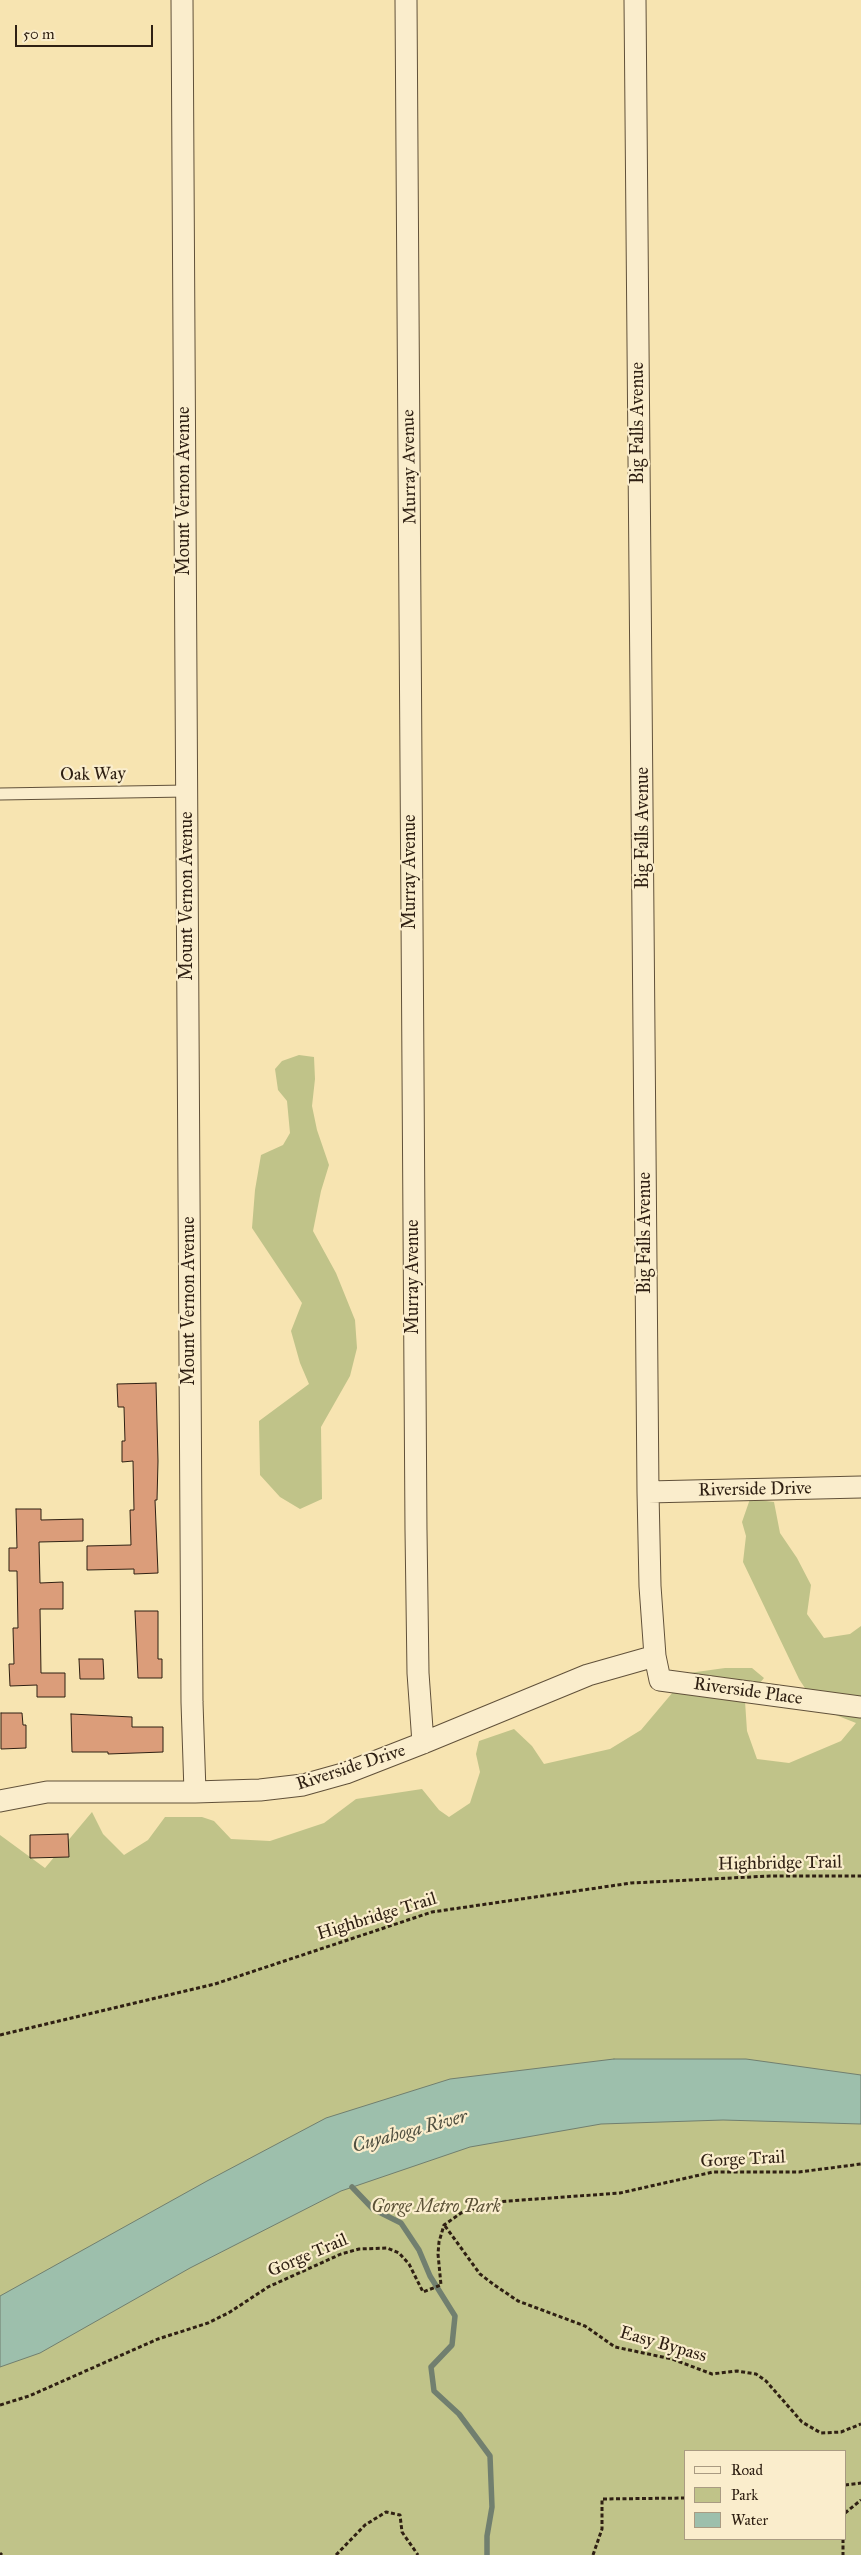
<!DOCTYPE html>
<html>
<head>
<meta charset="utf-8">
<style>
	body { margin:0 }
	#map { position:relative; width:861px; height:2555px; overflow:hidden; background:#f7e4b1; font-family:"IM FELL Great Primer",serif }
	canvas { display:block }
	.legend { position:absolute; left:684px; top:2450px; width:162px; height:90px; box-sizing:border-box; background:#faedcc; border:1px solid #a99b82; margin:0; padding:6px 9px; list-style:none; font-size:15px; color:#2f2013 }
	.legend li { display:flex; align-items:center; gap:10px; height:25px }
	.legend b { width:25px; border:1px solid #a99b82 }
	.scale { position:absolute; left:15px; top:25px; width:138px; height:22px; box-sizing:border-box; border:2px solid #2f2013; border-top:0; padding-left:6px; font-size:15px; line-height:18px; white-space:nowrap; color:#2f2013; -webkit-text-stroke:4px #faedcc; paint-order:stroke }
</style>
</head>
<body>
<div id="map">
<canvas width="861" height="2555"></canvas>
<ul class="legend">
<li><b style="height:6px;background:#faedcc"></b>Road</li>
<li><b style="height:14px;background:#c0c389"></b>Park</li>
<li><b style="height:14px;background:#9dbfac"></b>Water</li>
</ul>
<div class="scale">50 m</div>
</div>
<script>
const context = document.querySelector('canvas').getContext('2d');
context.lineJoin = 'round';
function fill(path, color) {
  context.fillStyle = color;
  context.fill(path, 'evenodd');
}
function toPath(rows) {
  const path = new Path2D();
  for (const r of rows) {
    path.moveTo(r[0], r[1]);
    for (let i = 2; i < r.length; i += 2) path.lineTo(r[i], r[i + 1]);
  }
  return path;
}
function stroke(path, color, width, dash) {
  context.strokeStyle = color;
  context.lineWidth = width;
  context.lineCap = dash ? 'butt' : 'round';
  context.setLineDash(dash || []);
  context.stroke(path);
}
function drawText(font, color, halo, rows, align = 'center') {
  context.font = font + ' "IM FELL Great Primer",serif';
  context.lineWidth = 4.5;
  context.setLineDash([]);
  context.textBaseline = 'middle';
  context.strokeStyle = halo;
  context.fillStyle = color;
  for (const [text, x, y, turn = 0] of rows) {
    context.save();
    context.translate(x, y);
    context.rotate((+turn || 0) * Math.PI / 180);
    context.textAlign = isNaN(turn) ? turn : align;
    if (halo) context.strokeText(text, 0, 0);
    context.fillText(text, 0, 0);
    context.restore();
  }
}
fill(toPath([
	[299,1055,314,1057,315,1079,312,1106,317,1130,329,1165,321,1191,313,1231,336,1273,355,1320,357,1348,350,1376,321,1427,322,1499,300,1509,280,1497,260,1475,259,1421,309,1384,300,1363,291,1331,302,1303,252,1228,255,1190,261,1155,283,1145,290,1133,287,1101,278,1090,275,1069,282,1061],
	[750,1499,774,1502,780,1533,797,1558,811,1585,807,1614,824,1638,850,1634,861,1626,861,2555,0,2555,0,1835,45,1868,92,1812,103,1834,124,1855,148,1840,165,1817,202,1817,214,1821,231,1839,270,1841,324,1823,356,1799,422,1789,439,1810,449,1817,470,1803,480,1772,476,1754,479,1741,514,1729,532,1746,544,1764,610,1749,641,1730,689,1673,725,1668,752,1668,764,1678,745,1701,747,1731,757,1759,789,1763,841,1741,856,1723,818,1708,799,1679,743,1562,746,1536,742,1522],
	[685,2451,845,2451,845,2539,685,2539]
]), '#c0c389');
const water = toPath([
	[614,2059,746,2059,861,2075,861,2124,723,2120,601,2124,470,2147,341,2191,190,2268,40,2353,0,2367,0,2296,207,2181,326,2118,450,2079,614,2059]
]);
fill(water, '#9dbfac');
stroke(water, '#717f6f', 1);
stroke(toPath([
	[352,2187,373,2209,401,2223,419,2250,430,2276,455,2316,452,2345,431,2367,434,2391,459,2414,490,2456,492,2507,487,2536,487,2555]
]), '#717f6f', 5.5);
const building = toPath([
	[156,1383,158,1461,157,1500,155,1500,158,1573,134,1574,134,1569,87,1570,87,1546,131,1545,130,1510,134,1510,133,1461,122,1462,122,1441,125,1441,124,1407,118,1407,117,1384,156,1383],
	[16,1509,41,1509,41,1520,83,1519,83,1541,39,1542,40,1583,63,1582,63,1609,40,1609,41,1673,65,1673,65,1697,37,1697,37,1685,10,1686,9,1664,14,1664,13,1628,18,1628,17,1571,9,1571,9,1548,17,1548,16,1509],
	[135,1611,158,1611,158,1659,162,1659,162,1678,138,1678,135,1611],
	[79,1659,103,1659,104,1679,80,1679,79,1659],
	[1,1713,22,1713,23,1725,26,1725,26,1748,1,1749,1,1713],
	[71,1714,132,1717,132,1727,163,1727,163,1752,108,1754,108,1752,72,1752,71,1714],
	[68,1834,69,1857,30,1858,30,1835,68,1834]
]);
fill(building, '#db9d7a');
stroke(building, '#2f2013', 1);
const lane = toPath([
	[0,794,187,791]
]);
const street = toPath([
	[182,0,192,1702,195,1792],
	[406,0,416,1530,418,1673,423,1743],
	[635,0,648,1492,650,1586,655,1656,660,1680,861,1707],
	[648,1492,861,1487],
	[0,1801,47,1792,195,1792,260,1790,303,1785,346,1773,423,1743,588,1675,655,1656]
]);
stroke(lane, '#61513a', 13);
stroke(street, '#61513a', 23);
stroke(toPath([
	[0,2035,215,1984,432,1912,631,1883,770,1876,861,1876],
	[445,2226,480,2274,493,2284,518,2301,585,2326,615,2347,672,2359,712,2374,737,2371,756,2374,766,2381,802,2422,821,2433,841,2432,861,2424],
	[0,2405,29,2396,158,2339,208,2323,230,2312,268,2287,341,2254,359,2249,387,2248,399,2253,409,2264,423,2292,441,2285,438,2254,439,2242,444,2225,461,2213,495,2202,620,2193,713,2172,799,2172,861,2164],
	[845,2485,861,2483],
	[845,2513,861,2500],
	[843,2539,843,2555],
	[0,2553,2,2555],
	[336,2555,365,2525,386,2512,400,2515,402,2532,418,2555],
	[593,2555,602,2529,602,2499,685,2498]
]), '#2f2013', 3, [4, 2.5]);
stroke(lane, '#faedcc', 11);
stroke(street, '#faedcc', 21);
drawText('18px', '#2f2013', '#faedcc', [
	["Big Falls Avenue",639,423,-90],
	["Murray Avenue",410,467,-91],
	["Mount Vernon Avenue",185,491,-90],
	["Oak Way",93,775,-1],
	["Big Falls Avenue",644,828,-90],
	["Murray Avenue",411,872,-90],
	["Mount Vernon Avenue",188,896,-90],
	["Big Falls Avenue",646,1233,-90],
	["Murray Avenue",414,1277,-90],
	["Mount Vernon Avenue",190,1301,-90],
	["Riverside Drive",755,1490,-1],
	["Riverside Place",748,1692,8],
	["Riverside Drive",351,1768,-18],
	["Highbridge Trail",780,1864,-1],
	["Highbridge Trail",377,1917,-17],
	["Gorge Trail",743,2160,-3],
	["Gorge Trail",308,2256,-23],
	["Easy Bypass",663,2345,16]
]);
drawText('italic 18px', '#5a5136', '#faedcc', [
	["Gorge Metro Park",436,2208]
]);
drawText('italic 19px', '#505041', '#faedcc', [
	["Cuyahoga River",410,2132,-15]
]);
</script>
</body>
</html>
